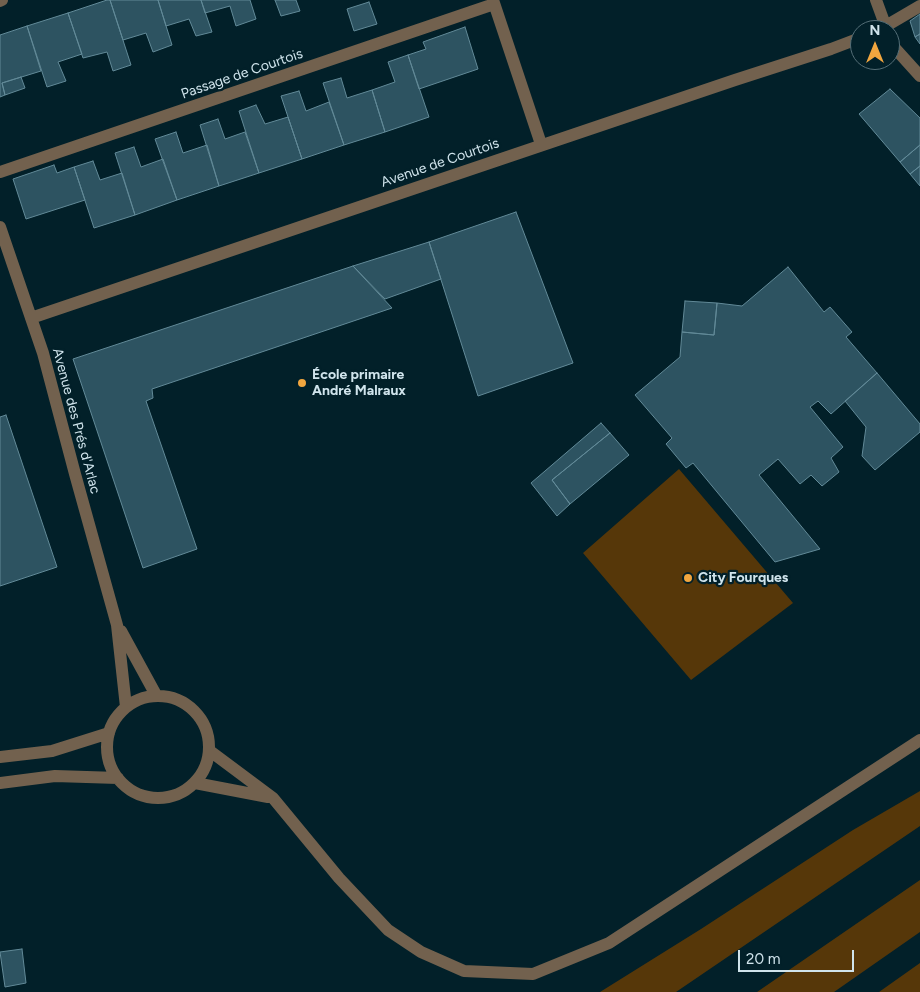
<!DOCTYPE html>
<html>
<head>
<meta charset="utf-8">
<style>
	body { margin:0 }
	#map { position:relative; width:920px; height:992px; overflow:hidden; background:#022029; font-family:Figtree,sans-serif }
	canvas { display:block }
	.north { position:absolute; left:850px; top:20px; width:50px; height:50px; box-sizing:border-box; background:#022029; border:1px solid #546e77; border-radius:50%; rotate:0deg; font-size:14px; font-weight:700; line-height:20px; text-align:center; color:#d0e4ec }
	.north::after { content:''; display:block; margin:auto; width:18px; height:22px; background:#f1a63f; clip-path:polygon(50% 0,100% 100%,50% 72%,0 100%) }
	.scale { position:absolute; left:738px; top:950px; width:116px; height:22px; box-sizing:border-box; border:2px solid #d0e4ec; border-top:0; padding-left:6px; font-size:15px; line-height:18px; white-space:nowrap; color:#d0e4ec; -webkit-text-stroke:4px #022029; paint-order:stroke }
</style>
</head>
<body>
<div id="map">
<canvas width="920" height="992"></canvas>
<div class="north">N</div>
<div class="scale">20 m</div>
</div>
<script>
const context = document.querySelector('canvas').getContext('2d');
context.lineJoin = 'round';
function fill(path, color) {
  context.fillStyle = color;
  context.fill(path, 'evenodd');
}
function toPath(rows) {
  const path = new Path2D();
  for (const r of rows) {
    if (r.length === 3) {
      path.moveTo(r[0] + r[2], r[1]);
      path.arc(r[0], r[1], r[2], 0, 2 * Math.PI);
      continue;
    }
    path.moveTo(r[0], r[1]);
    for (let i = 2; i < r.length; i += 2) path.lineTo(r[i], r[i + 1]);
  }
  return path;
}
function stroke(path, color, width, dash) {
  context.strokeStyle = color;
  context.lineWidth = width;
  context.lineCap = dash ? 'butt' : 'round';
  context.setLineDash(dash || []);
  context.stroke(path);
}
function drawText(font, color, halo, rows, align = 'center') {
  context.font = font + ' Figtree,sans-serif';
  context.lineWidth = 4.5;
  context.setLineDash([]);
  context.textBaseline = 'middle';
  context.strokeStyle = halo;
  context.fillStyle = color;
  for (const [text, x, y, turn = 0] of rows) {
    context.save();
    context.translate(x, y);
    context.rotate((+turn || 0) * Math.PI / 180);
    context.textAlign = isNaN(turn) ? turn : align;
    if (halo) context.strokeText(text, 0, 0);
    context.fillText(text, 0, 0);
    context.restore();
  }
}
fill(toPath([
	[679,469,793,603,691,680,583,553],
	[920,791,920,826,676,992,600,992,701,929,853,830],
	[920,880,920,932,834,992,757,992],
	[920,963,920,992,879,992]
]), '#563709');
const building = toPath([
	[107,0,110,0,131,65,113,71,107,52,83,58,68,13,107,0],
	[110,0,158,0,172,45,153,52,146,33,123,40,110,0],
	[158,0,201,0,212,32,196,36,189,19,166,26,158,0],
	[201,0,250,0,256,19,236,26,230,6,205,13,201,0],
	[275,0,296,0,300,11,281,16,275,0],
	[369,2,377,24,354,31,347,9,369,2],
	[68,13,82,54,58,62,66,81,47,87,27,26,68,13],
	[920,14,920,34,915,37,910,21,920,14],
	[27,26,41,71,2,83,5,95,0,97,0,35,27,26],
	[465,27,478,69,419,89,408,55,426,49,423,42,465,27],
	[920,34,920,44,915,37,920,34],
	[408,55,429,117,385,132,372,90,395,82,388,62,408,55],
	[21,77,25,88,5,95,2,83,21,77],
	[341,78,347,98,372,90,385,132,344,145,323,83,341,78],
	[890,89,920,118,920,145,900,162,859,114,890,89],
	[299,91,306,111,329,102,344,145,302,159,281,96,299,91],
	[256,105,265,124,288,117,302,159,259,173,239,111,256,105],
	[218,119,225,139,245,132,259,173,219,186,200,125,218,119],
	[176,132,183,153,207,145,219,186,177,200,155,139,176,132],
	[920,145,920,166,910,174,900,162,920,145],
	[134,147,141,167,163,159,177,200,135,215,115,153,134,147],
	[93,161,100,180,122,173,135,215,94,228,74,167,93,161],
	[54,165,57,173,74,167,85,200,26,219,13,179,54,165],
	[920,166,920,186,910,174,920,166],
	[516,212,573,363,478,396,429,242,516,212],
	[429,242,441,279,385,299,353,266,429,242],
	[353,266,392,308,152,389,153,398,146,401,197,549,143,568,73,359,353,266],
	[788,267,824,312,830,307,852,332,846,337,877,373,831,414,818,401,810,407,843,447,831,458,839,472,822,486,811,475,800,484,778,459,759,475,820,549,775,562,693,463,686,468,666,444,672,438,635,395,680,357,682,332,714,335,717,303,742,306,788,267],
	[685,301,717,303,714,335,682,332,685,301],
	[877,373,920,424,920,432,875,470,862,456,866,427,845,401,877,373],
	[6,415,57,567,0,586,0,417,6,415],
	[601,423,610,433,552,480,570,504,557,516,531,483,601,423],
	[610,433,629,455,570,504,552,480,610,433],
	[22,949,26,983,5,987,0,952,22,949]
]);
fill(building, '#2d5361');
stroke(building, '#628a98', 1);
stroke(toPath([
	[493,0,541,144],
	[876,0,887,30],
	[0,1,2,0],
	[879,30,920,6],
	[890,40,892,45,920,76],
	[0,172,494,4],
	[0,227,43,353,75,474,117,625,126,707],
	[31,318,735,80,831,49,860,38],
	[121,631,156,695],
	[158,747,51],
	[210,751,273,798,339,878,388,930,421,952,464,971,533,974,609,943,920,740],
	[0,757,52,751,109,733],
	[0,783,55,776,118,778],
	[195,783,268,797]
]), '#72614e', 12);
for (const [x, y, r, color] of [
	[302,383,5,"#f1a63f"],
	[688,578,5,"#f1a63f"]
]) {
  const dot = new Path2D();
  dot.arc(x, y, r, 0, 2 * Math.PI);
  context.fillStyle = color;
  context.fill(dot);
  stroke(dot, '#022029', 2);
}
drawText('14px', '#d0e4ec', '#022029', [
	["Passage de Courtois",242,74,-19],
	["Avenue de Courtois",440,163,-19],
	["Avenue des Prés d'Arlac",76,421,75]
]);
drawText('bold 14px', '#d0e4ec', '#022029', [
	["École primaire",312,375],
	["André Malraux",312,391],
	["City Fourques",698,578]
], 'left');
</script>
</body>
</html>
